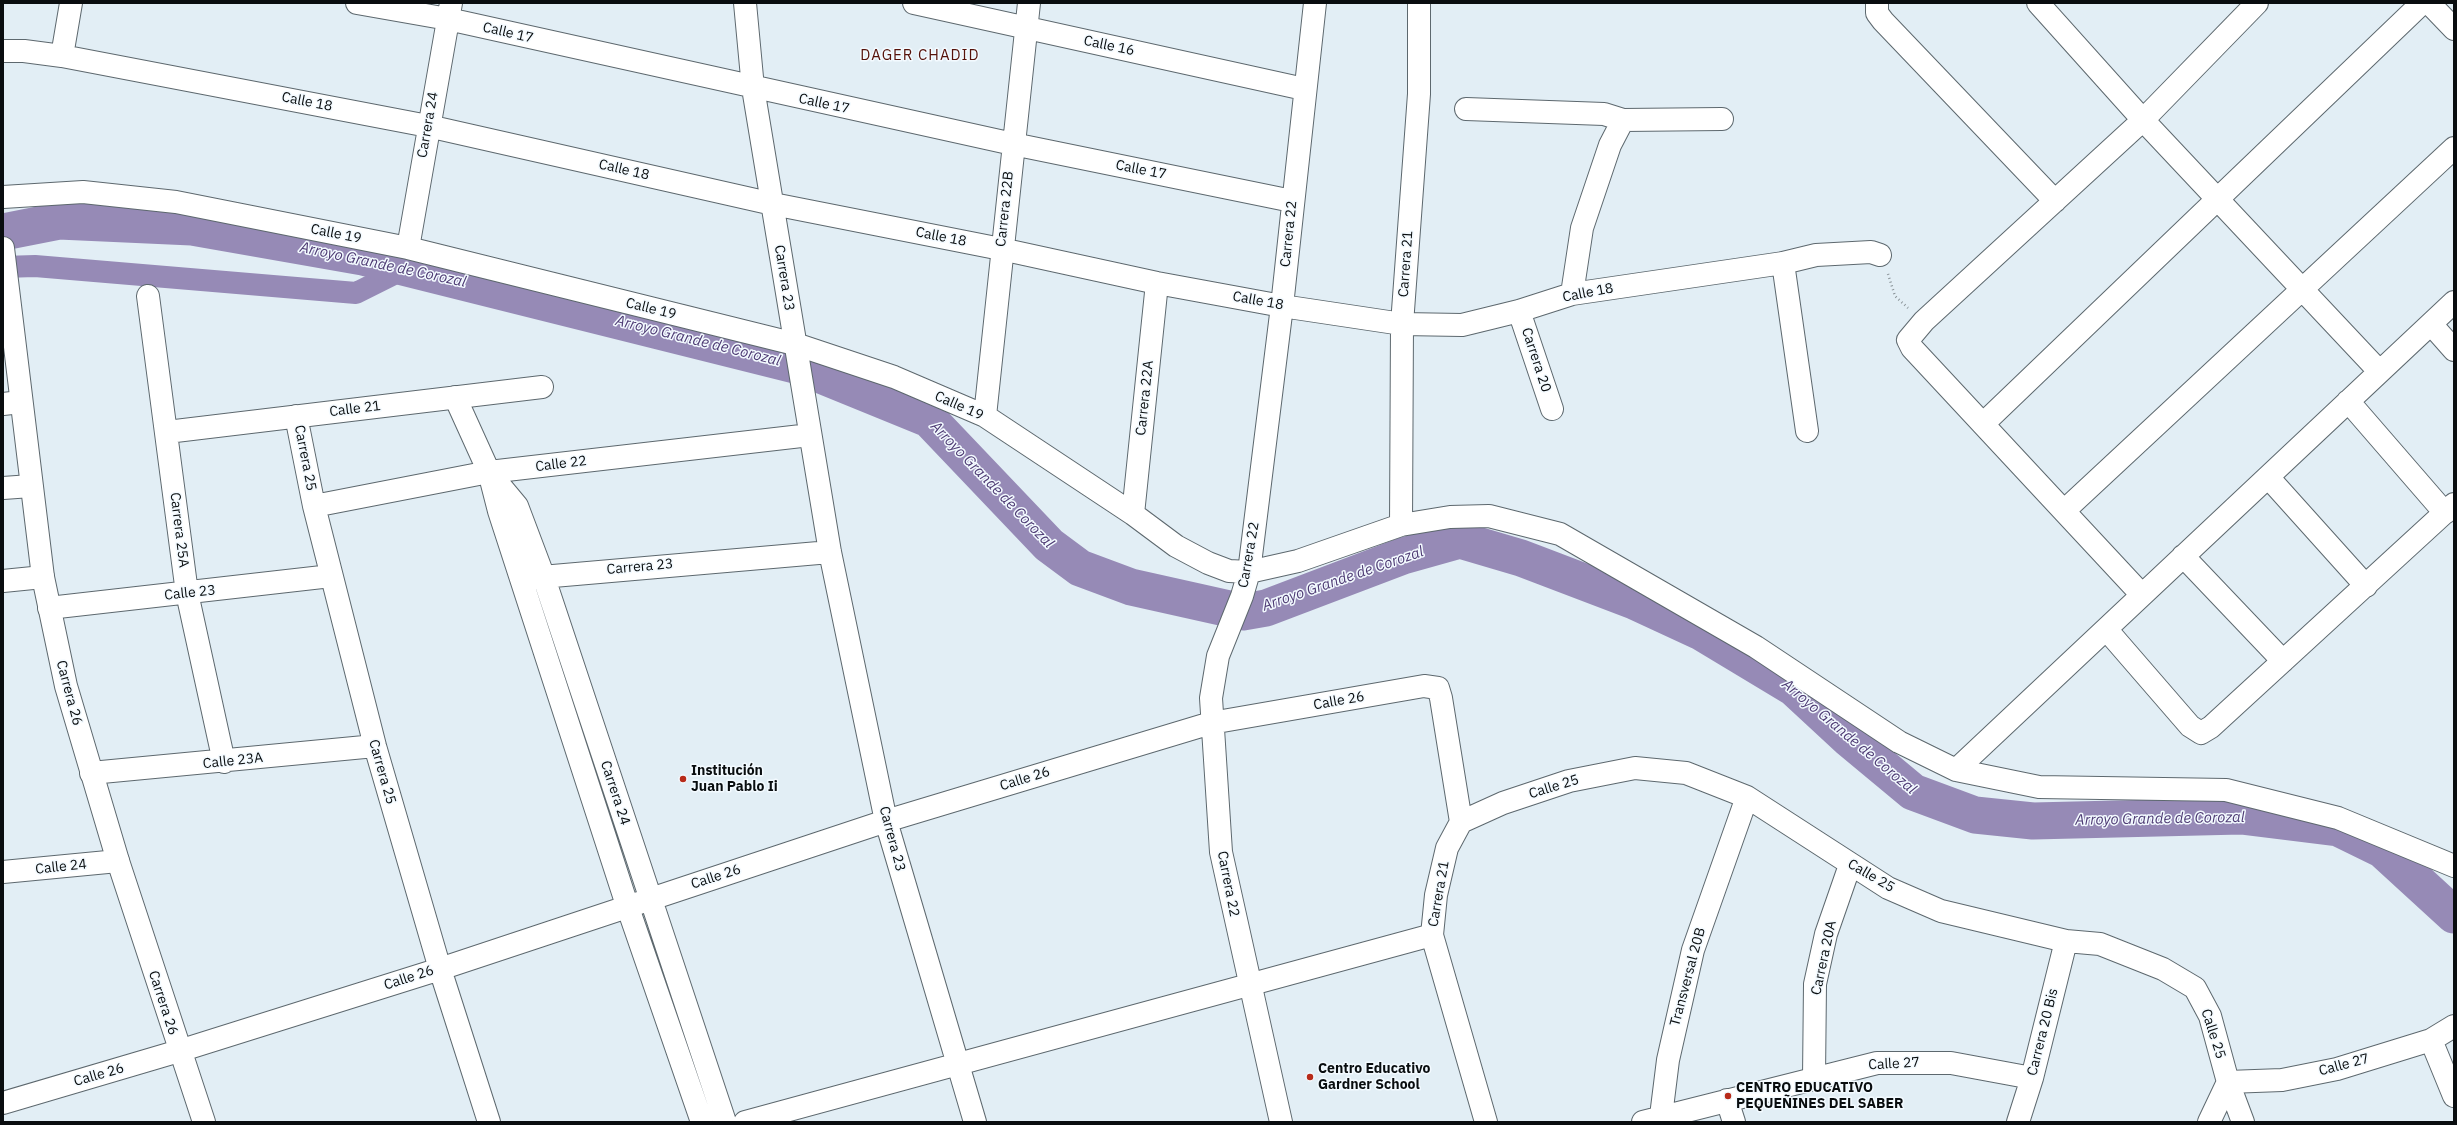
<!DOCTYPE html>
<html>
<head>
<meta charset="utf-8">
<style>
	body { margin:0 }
	#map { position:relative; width:2457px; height:1125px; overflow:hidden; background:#e2eef5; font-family:"IBM Plex Sans",sans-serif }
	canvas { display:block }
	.frame { position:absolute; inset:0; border:4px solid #090d0f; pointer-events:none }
</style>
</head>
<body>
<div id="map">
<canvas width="2457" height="1125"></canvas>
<div class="frame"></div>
</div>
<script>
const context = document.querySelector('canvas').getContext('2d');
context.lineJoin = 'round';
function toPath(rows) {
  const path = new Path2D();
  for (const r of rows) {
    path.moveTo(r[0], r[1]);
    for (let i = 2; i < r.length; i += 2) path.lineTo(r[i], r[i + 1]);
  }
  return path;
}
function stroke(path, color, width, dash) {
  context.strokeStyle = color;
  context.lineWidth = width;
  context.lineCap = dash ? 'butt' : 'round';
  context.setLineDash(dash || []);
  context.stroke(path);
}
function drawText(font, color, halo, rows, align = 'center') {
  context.font = font + ' "IBM Plex Sans",sans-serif';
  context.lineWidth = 3;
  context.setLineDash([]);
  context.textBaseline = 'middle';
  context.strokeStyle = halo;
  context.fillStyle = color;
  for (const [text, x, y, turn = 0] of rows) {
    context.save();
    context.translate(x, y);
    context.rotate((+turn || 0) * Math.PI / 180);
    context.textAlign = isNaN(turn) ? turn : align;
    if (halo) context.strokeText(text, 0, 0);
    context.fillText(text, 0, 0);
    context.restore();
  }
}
stroke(toPath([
	[3,267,35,266,356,293,406,268]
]), '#968ab6', 22);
stroke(toPath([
	[3,232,59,221,192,227,363,257,799,366,929,419,1049,545,1080,568,1131,587,1243,612,1266,608,1403,556,1460,540,1521,558,1634,601,1701,632,1794,688,1848,738,1913,792,1975,815,2033,821,2241,816,2338,828,2383,850,2454,915]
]), '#968ab6', 37);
const minor = toPath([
	[357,3,448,19,1013,144,1292,201],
	[745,3,753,88,830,552,886,821,975,1122],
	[914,3,1304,89],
	[1877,3,1877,13,1883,21,2055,201],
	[2038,3,2143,120,2379,371],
	[2429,3,2454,29],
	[3,51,24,51,62,56,428,126,773,204,1001,249,1157,283,1282,306,1402,324,1462,325,1519,311,1572,294,1783,263,1816,255,1871,252,1880,255],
	[62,56,71,3],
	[1466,109,1604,114,1623,120,1722,119],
	[3,197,83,192,176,202,408,248,795,344,894,377,985,416,1133,514,1176,546,1208,563,1229,571,1249,572,1298,561,1401,525,1450,517,1489,516,1560,534,1756,647,1899,742,1956,770,2039,787,2226,790,2338,818,2454,866],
	[408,248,451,3],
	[1783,263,1807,431],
	[1572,294,1582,228,1610,145,1623,120],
	[148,296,187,593,224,762],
	[1519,311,1552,409],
	[2431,324,2454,350],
	[455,397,489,472,499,511,627,905,702,1122],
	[2348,401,2445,513],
	[3,404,21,402],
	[296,416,314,506,375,746,440,969,489,1122],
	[985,416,1029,3],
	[1984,423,2422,3],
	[167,432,542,387],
	[492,476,517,506,543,575,725,1122],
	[2268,477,2366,586],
	[3,488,31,486],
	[314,506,489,472,810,435],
	[2065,510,2454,148],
	[1133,514,1157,283],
	[1401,525,1402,324,1419,94,1419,3],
	[2183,556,2283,661],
	[530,578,830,552],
	[3,581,43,577],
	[2142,595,1912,348,1908,340,1924,321,2143,120,2257,3],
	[49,608,331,576],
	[2106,629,2190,726,2201,733,2211,727,2454,504],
	[1956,770,2454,302],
	[91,773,375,746],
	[1461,822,1503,803,1569,781,1635,768,1686,773,1747,797,1888,888,1941,911,2066,941,2100,944,2163,969,2195,988,2210,1016,2228,1082,2243,1122],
	[3,872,118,861],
	[2431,1040,2454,1096],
	[1814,1077,1815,984,1826,934,1850,865],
	[2228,1082,2282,1080,2337,1069,2431,1040,2454,1026],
	[1727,1100,1734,1122],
	[3,1103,179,1051,440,969,886,821,1211,723,1424,686,1438,688,1441,698,1461,822,1447,848,1436,895,1432,935,1486,1122],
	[1661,1116,1668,1060,1693,950,1747,797],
	[745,1122,1432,935],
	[1281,1122,1221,852,1211,698,1218,656,1242,596,1249,572,1282,306,1315,3],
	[1643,1122,1877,1063,1951,1063,2032,1078],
	[2018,1122,2032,1078,2066,941],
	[2209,1122,2228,1082]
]);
const major = toPath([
	[3,248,43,577,66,686,118,861,204,1122]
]);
stroke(minor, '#5d686e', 24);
stroke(major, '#5d686e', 24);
stroke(toPath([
	[1888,274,1895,296,1908,308]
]), '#8b9499', 2.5, [1, 3]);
stroke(minor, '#fff', 22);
stroke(major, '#fff', 22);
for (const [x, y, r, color] of [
	[683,779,4,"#b72a19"],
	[1310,1077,4,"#b72a19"],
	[1728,1096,4,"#b72a19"]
]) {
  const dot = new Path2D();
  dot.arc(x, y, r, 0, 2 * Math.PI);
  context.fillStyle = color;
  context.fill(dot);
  stroke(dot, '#f3faff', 1.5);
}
drawText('14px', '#090d0f', '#f3faff', [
	["Calle 17",508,33,13],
	["Calle 16",1109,46,12],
	["Calle 18",307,102,11],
	["Calle 17",824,104,12],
	["Carrera 24",428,125,-80],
	["Calle 18",624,170,13],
	["Calle 17",1141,170,11],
	["Carrera 22B",1005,209,-84],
	["Calle 19",336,234,11],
	["Carrera 22",1289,234,-84],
	["Calle 18",941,237,11],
	["Carrera 21",1406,264,-86],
	["Carrera 23",784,278,81],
	["Calle 18",1588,293,-11],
	["Calle 18",1258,301,10],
	["Calle 19",651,309,14],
	["Carrera 20",1536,360,72],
	["Carrera 22A",1145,398,-84],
	["Calle 19",959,406,24],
	["Calle 21",355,409,-7],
	["Carrera 25",305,458,79],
	["Calle 22",561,464,-7],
	["Carrera 25A",179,530,83],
	["Carrera 22",1249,555,-80],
	["Carrera 23",640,567,-5],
	["Calle 23",190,593,-6],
	["Carrera 26",69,693,75],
	["Calle 26",1339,701,-10],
	["Calle 23A",233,761,-6],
	["Carrera 25",382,772,74],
	["Calle 26",1025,779,-17],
	["Calle 25",1554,787,-17],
	["Carrera 24",615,793,72],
	["Carrera 23",892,839,75],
	["Calle 24",61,867,-6],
	["Calle 25",1871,876,30],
	["Calle 26",716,877,-18],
	["Carrera 22",1228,884,79],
	["Carrera 21",1439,894,-80],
	["Carrera 20A",1824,958,-78],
	["Transversal 20B",1688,977,-75],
	["Calle 26",409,978,-18],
	["Carrera 26",163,1003,72],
	["Carrera 20 Bis",2043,1032,-76],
	["Calle 25",2213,1034,72],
	["Calle 27",1894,1064,-3],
	["Calle 27",2344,1065,-15],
	["Calle 26",99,1075,-16]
]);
drawText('bold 14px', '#090d0f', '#f3faff', [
	["Institución",691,771],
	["Juan Pablo Ii",691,787],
	["Centro Educativo",1318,1069],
	["Gardner School",1318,1085],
	["CENTRO EDUCATIVO",1736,1088],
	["PEQUEÑINES DEL SABER",1736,1104]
], 'left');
context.letterSpacing = '1px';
drawText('15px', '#551109', '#f3faff', [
	["DAGER CHADID",920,56]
]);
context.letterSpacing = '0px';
drawText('italic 15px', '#4e3b74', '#f3faff', [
	["Arroyo Grande de Corozal",383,265,12],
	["Arroyo Grande de Corozal",698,341,14],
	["Arroyo Grande de Corozal",992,485,46],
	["Arroyo Grande de Corozal",1343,579,-19],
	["Arroyo Grande de Corozal",1849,737,40],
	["Arroyo Grande de Corozal",2160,819,-1]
]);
</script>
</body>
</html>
